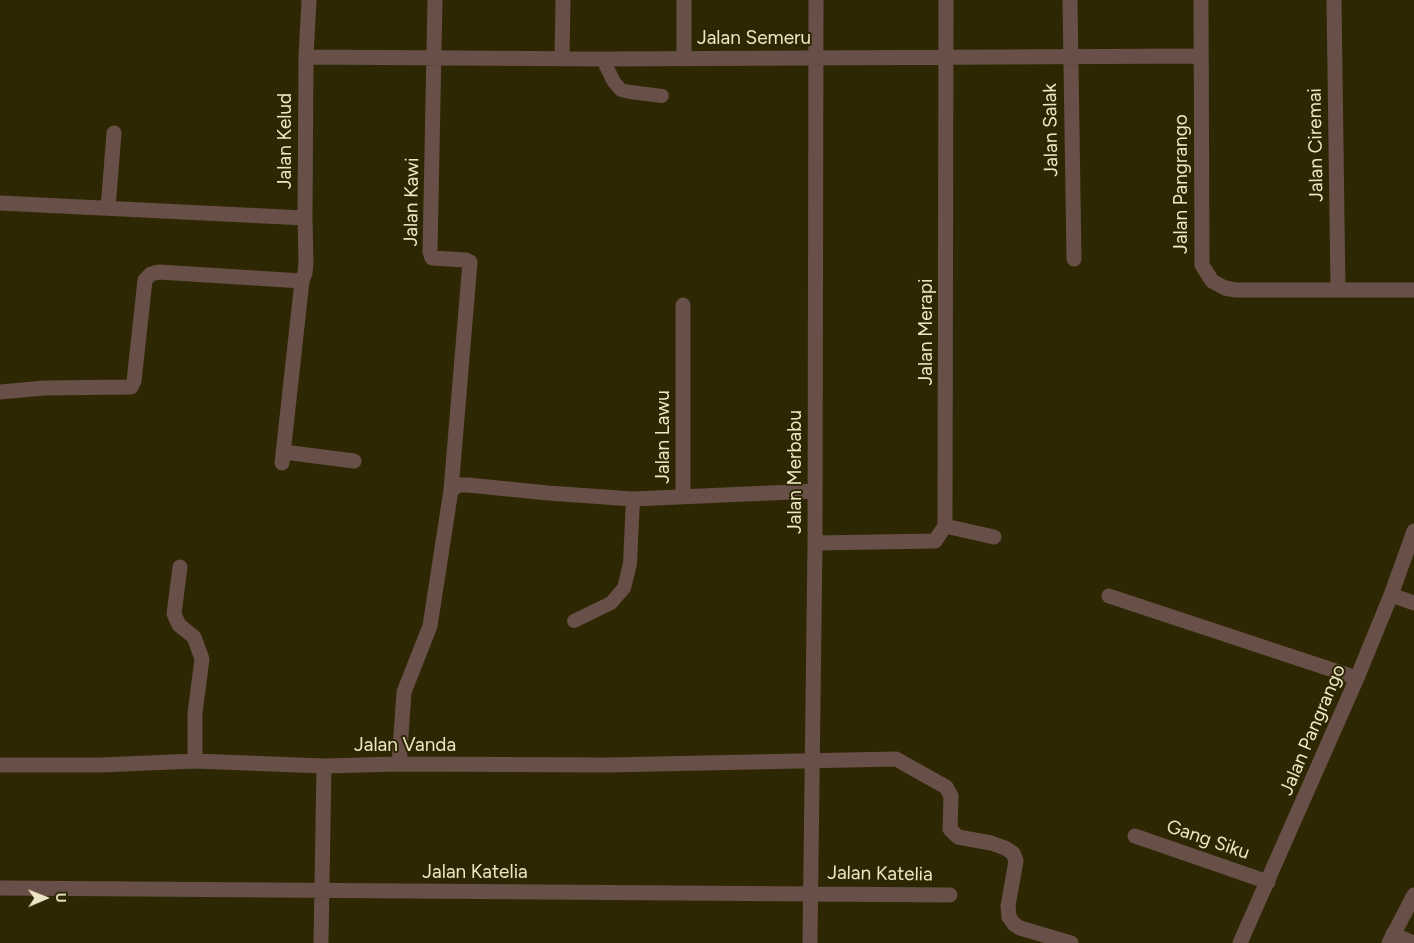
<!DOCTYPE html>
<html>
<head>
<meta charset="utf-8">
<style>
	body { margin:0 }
	#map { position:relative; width:1414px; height:943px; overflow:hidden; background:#2e2703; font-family:Figtree,sans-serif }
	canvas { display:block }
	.north { position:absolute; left:20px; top:873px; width:50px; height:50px; -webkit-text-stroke:4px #2e2703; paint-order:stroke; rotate:89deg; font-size:14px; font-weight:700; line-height:20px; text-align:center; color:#eee7c7 }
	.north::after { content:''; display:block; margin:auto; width:18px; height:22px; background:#eee7c7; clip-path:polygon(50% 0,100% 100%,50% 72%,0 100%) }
</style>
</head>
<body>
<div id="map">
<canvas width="1414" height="943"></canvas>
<div class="north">U</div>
</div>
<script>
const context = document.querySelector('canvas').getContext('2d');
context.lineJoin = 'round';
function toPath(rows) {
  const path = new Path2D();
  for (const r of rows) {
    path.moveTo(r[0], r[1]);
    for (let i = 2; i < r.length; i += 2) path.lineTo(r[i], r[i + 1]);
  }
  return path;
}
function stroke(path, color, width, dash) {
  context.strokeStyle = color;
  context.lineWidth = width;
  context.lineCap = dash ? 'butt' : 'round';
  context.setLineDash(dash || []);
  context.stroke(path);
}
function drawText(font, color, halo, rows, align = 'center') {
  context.font = font + ' Figtree,sans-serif';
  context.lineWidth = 4;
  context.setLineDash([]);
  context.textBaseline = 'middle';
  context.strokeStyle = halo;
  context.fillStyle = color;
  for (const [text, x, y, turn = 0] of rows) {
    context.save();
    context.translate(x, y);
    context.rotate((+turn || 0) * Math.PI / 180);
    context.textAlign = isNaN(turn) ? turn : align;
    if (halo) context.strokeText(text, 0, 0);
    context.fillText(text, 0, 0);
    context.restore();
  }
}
stroke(toPath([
	[606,59,606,66,614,82,621,90,630,92,662,96],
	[574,621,611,603,624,588,630,564,633,499]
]), '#684f47', 14);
stroke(toPath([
	[684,0,684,59],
	[1070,0,1074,259],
	[1201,0,1202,265,1212,281,1225,288,1236,290,1414,290],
	[1334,0,1338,290],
	[306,57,606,59,1201,56],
	[562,59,563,0],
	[0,203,305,218],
	[108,208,114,133],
	[0,392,44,388,131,387,134,381,145,280,151,274,159,272,302,281],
	[284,452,354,461],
	[282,463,302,281,305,273,306,263,305,218,306,57,309,0],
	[451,490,459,485,468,485,548,493,633,499,815,491],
	[683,497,683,305],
	[945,526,994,537],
	[815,543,935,541,945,526,946,0],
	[180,567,174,614,179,625,194,637,202,659,195,713,195,761],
	[1391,595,1414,603],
	[1109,596,1357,678],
	[399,764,404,692,430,626,451,490,470,262,466,260,432,258,430,252,435,0],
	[0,765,101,765,195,761,324,766,399,764,608,765,896,759,946,787,951,796,950,829,958,837,991,843,1005,848,1013,853,1016,861,1008,906,1009,917,1014,924,1020,928,1071,943],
	[1135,836,1268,882],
	[0,888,950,895],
	[1393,934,1413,943],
	[321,943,324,766],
	[810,943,815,543,816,0],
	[1389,943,1414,895]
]), '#684f47', 15);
stroke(toPath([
	[1240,943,1357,678,1391,595,1414,531]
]), '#684f47', 15);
drawText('19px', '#eee7c7', '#2e2703', [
	["Jalan Semeru",754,38],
	["Jalan Salak",1051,130,-91],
	["Jalan Kelud",285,141,-90],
	["Jalan Ciremai",1316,145,-91],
	["Jalan Pangrango",1181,184,-90],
	["Jalan Kawi",412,202,-89],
	["Jalan Merapi",926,332,-90],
	["Jalan Lawu",663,437,-90],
	["Jalan Merbabu",795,472,-90],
	["Jalan Pangrango",1313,730,-67],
	["Jalan Vanda",405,745],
	["Gang Siku",1208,840,19],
	["Jalan Katelia",475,872],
	["Jalan Katelia",880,874,1]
]);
</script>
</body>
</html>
